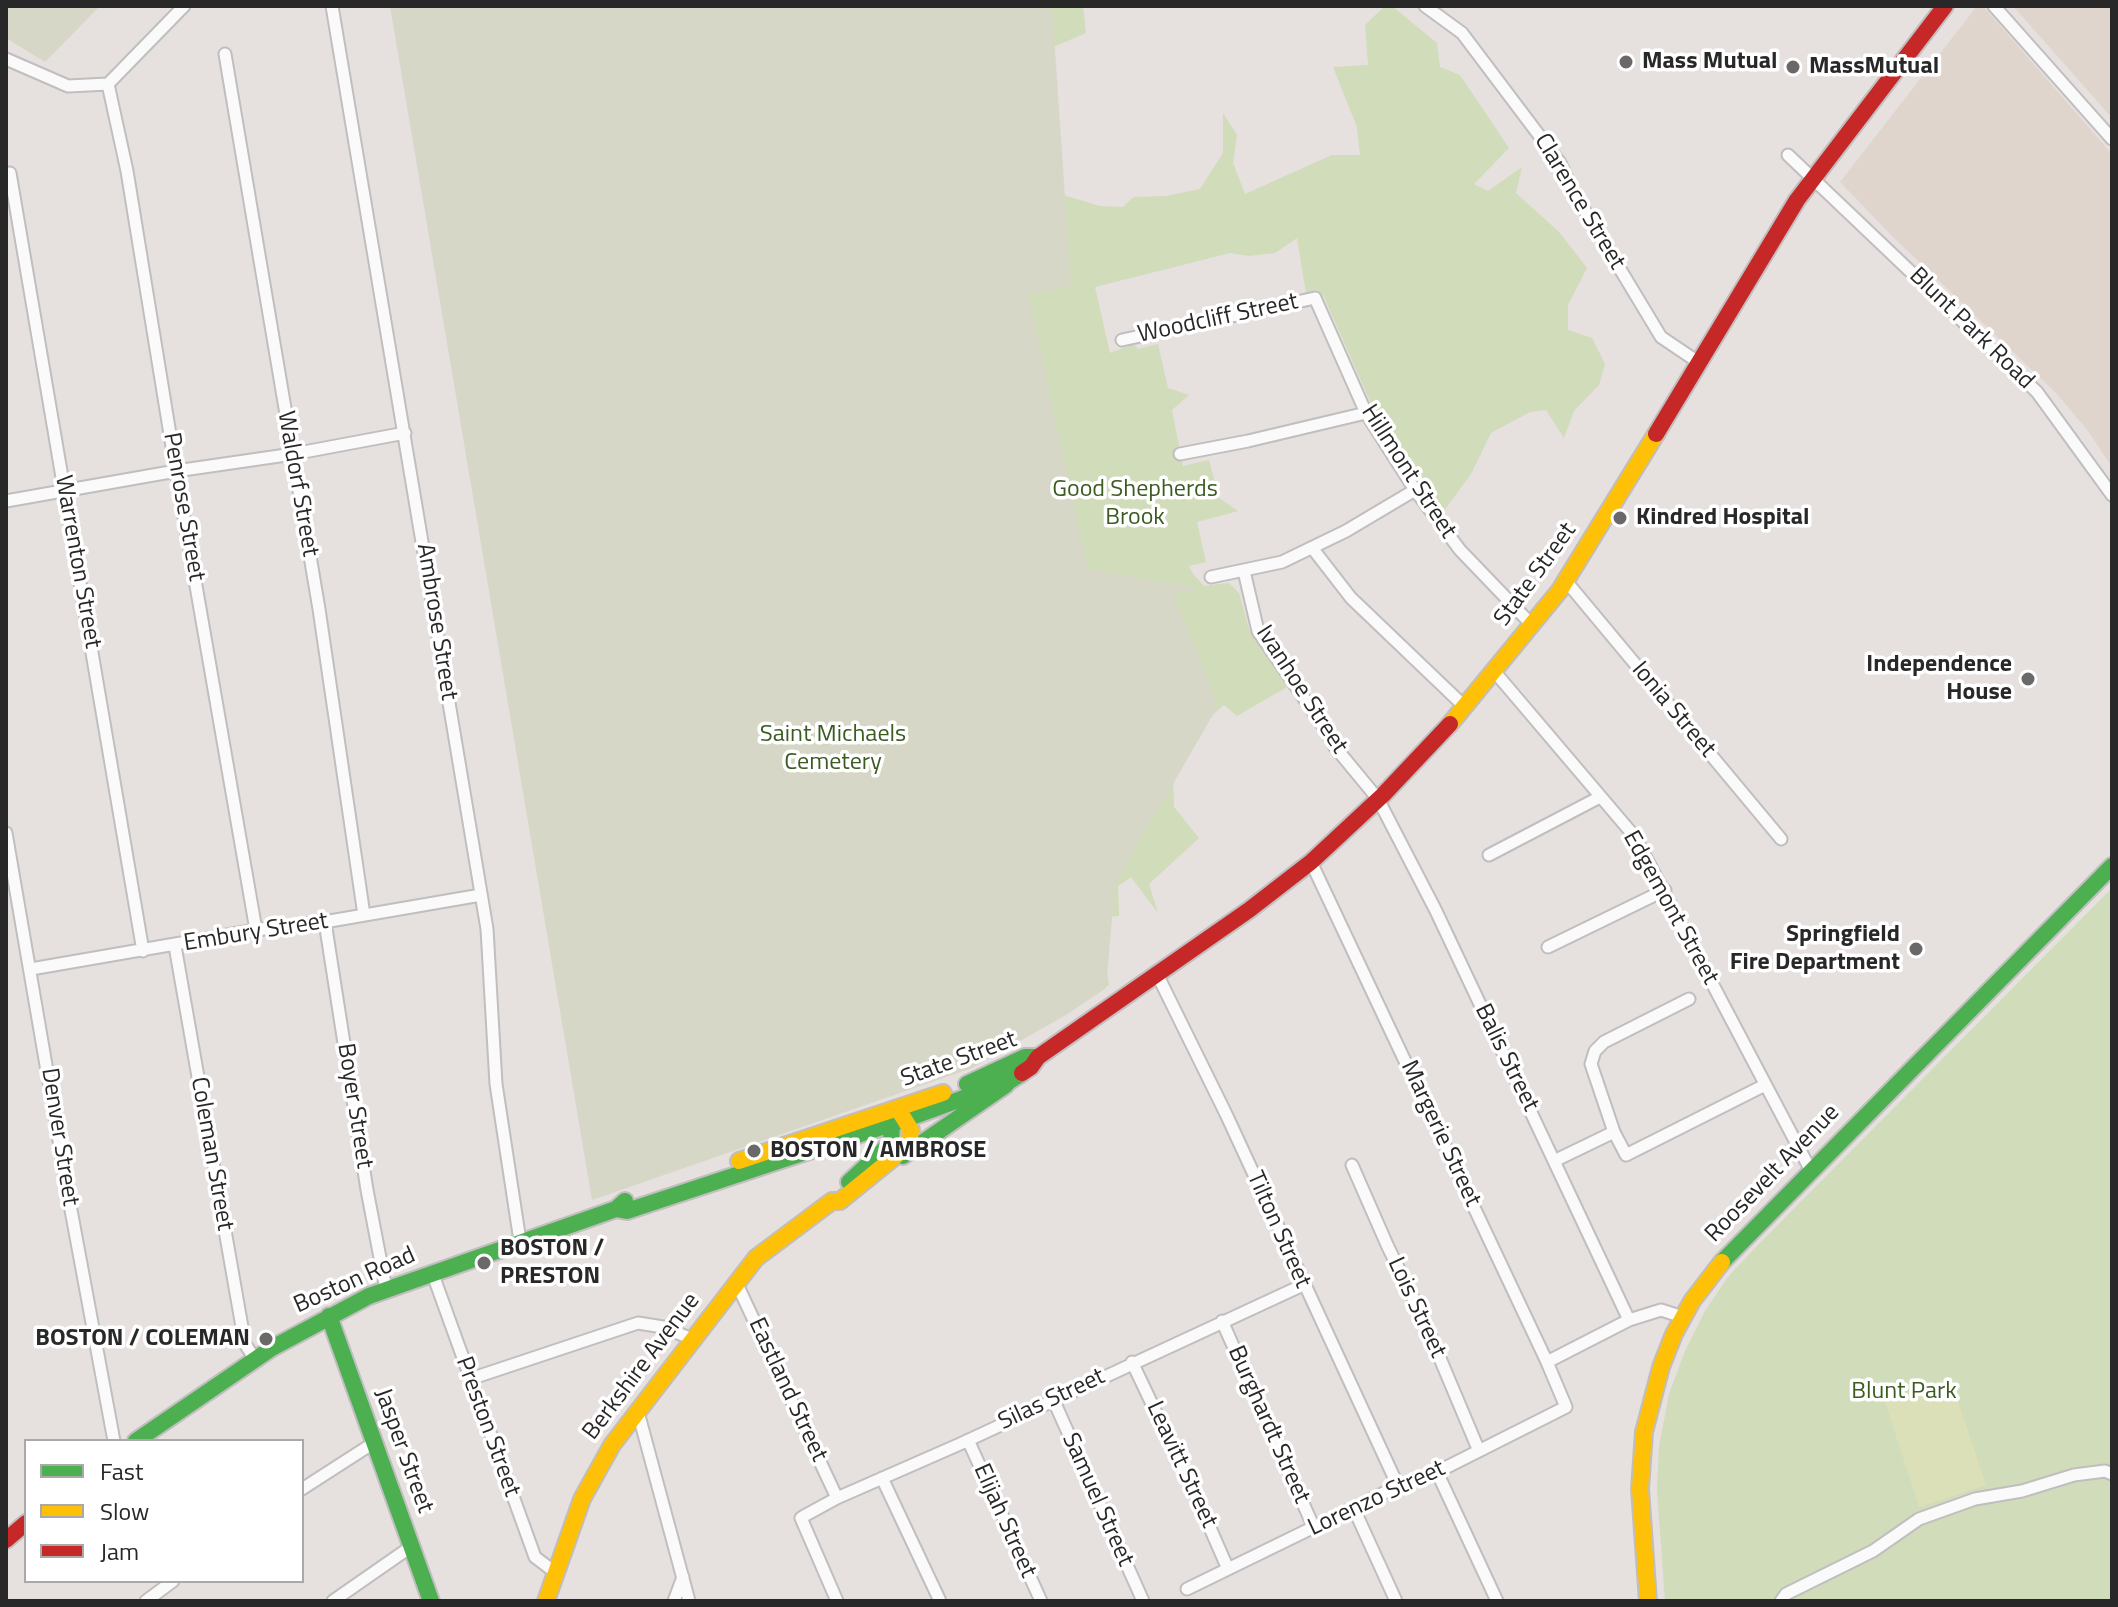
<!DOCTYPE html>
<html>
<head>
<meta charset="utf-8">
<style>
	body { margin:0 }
	#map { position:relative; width:2118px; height:1607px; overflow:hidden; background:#e6e0de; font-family:"Titillium Web",sans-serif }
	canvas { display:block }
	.frame { position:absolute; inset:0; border:8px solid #282828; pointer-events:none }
	.legend { position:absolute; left:24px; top:1439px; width:280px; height:144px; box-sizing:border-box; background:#fff; border:2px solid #a9a9a9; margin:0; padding:10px 14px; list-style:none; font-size:24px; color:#282828 }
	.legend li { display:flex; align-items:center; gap:16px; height:40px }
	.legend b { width:40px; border:2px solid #a9a9a9 }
</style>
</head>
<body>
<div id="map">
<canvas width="2118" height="1607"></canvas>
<div class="frame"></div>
<ul class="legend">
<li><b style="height:10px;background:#4caf50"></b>Fast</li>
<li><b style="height:10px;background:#ffc107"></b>Slow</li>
<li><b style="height:10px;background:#c62828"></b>Jam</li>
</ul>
</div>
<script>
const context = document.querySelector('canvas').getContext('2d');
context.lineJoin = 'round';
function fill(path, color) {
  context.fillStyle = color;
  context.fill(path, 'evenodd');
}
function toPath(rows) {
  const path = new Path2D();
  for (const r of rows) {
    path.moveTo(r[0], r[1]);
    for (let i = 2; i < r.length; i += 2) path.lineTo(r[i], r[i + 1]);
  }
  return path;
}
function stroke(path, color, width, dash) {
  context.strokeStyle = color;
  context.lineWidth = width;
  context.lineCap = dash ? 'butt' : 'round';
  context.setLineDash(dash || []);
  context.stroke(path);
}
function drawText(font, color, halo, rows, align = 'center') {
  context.font = font + ' "Titillium Web",sans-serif';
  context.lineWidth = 7;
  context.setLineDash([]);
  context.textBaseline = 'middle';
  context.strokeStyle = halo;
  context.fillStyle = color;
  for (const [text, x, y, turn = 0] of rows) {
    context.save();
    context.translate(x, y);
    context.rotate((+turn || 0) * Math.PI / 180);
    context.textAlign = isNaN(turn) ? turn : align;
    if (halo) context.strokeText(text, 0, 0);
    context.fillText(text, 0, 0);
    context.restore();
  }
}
fill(toPath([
	[1977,6,1983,6,2112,154,2112,467,2088,431,2056,393,1892,236,1840,182],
	[2013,6,2112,6,2112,118]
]), '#e0d5cd');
fill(toPath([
	[956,6,1083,6,1086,33,1051,48,1063,195,1100,206,1123,207,1134,197,1166,196,1200,189,1223,153,1223,113,1237,135,1233,163,1245,194,1332,155,1360,155,1357,127,1333,67,1368,65,1365,25,1385,6,1392,6,1437,43,1440,67,1460,75,1509,148,1474,184,1488,191,1522,167,1516,193,1559,232,1587,268,1568,305,1568,330,1592,338,1605,364,1599,385,1574,411,1564,438,1546,410,1530,412,1491,433,1471,474,1443,512,1406,461,1396,435,1373,408,1324,297,1317,290,1306,293,1297,238,1275,253,1249,256,1230,253,1095,287,1110,353,1134,344,1138,349,1158,344,1168,388,1189,395,1172,410,1183,466,1209,460,1219,498,1238,511,1197,522,1206,562,1189,566,1193,574,1204,586,1229,583,1239,593,1250,632,1287,687,1237,716,1224,705,1194,731,1173,772,1174,807,1199,838,1149,884,1158,913,1131,877,1118,886,1119,916,1104,917,1100,927,1109,985,1072,1007],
	[2112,888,2112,1601,1665,1601,1657,1490,1659,1447,1669,1394,1685,1351,1705,1311,1728,1277,1757,1246]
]), '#d1dcba');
fill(toPath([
	[6,6,100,6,45,62,6,38],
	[390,6,1052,6,1071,286,1028,295,1088,569,1199,589,1174,594,1218,706,1115,884,1106,988,1066,1015,972,1068,592,1200]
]), '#d6d7c7');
fill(toPath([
	[1951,1380,1986,1485,1919,1507,1885,1402]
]), '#dbe0b9');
const street = toPath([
	[332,6,487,929,496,1084,520,1241],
	[1425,6,1462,33,1560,163,1573,191,1661,337,1698,362],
	[1994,6,2112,139],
	[225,54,319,609,364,915],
	[6,59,68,86,108,84],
	[108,84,127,171,176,471,256,930],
	[108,84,184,6],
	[1788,155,2037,392,2112,495],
	[10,173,143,951],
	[1122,340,1315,298,1366,413,1415,490,1460,550,1532,625],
	[1180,454,1248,441,1366,413],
	[6,501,176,471,293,454,405,433],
	[1313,549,1351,598,1465,707],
	[1244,571,1258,631,1325,729,1335,747,1378,799,1436,911,1629,1320],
	[1211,577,1282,562,1346,531,1415,490],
	[1566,581,1781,839],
	[1494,671,1635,837,1810,1169],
	[6,833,71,1210,114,1441],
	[1489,855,1600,797],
	[325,922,367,1190,386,1289],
	[175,946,245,1344,255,1359],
	[1548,947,1665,890],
	[31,969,256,930,324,922,481,895],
	[1157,974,1226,1114,1398,1486],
	[1614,1132,1626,1155,1765,1085],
	[1554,1161,1614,1132,1591,1064,1595,1051,1604,1042,1689,999],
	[1352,1165,1388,1247,1423,1318,1479,1451],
	[432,1272,535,1557,556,1573],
	[736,1282,837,1498],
	[1222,1321,1314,1528],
	[1132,1362,1200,1505,1228,1569],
	[1547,1362,1629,1320,1661,1310,1683,1317],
	[470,1379,638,1323,663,1327,692,1339],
	[1053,1399,1143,1601],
	[638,1412,689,1601],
	[968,1440,1041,1601],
	[1437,1472,1497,1601],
	[882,1478,940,1601],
	[302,1489,375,1442],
	[1354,1509,1396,1601],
	[1187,1589,1398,1486,1437,1472,1566,1407,1547,1362,1311,862],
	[146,1601,173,1581],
	[333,1601,412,1546],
	[674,1601,683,1577],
	[837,1601,801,1518,804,1516,837,1498,960,1444,1303,1285],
	[1781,1601,1786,1594,1873,1551,1919,1519,1975,1499,2022,1491,2074,1475,2105,1471,2112,1474]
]);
const fast = toPath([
	[967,1084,1025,1057,1038,1057],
	[903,1156,1006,1085],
	[849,1182,891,1143,892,1124,888,1112],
	[616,1209,627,1211,906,1119,1008,1082,1022,1073],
	[1722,1262,2112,866],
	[329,1316,431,1601],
	[136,1441,272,1348,369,1296,616,1209,625,1201]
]);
const slow = toPath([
	[1450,724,1560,590,1656,434],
	[739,1161,943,1093],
	[546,1601,582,1499,612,1445,756,1258,832,1201,840,1201,909,1145,911,1130,898,1109],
	[1648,1601,1640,1489,1644,1432,1661,1367,1674,1334,1692,1301,1722,1262]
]);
const jam = toPath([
	[1656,434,1797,200,1945,6],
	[1022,1073,1031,1067,1038,1057,1249,910,1311,862,1383,795,1450,724],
	[6,1540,26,1523]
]);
stroke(street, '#c0bebf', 15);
stroke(fast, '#c0bebf', 20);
stroke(slow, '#c0bebf', 20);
stroke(jam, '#c0bebf', 20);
stroke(street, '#fbfafa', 11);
stroke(fast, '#4caf50', 16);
stroke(slow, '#ffc107', 16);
stroke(jam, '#c62828', 16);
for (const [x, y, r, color] of [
	[1626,62,8,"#6a6868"],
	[1793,67,8,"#6a6868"],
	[1620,518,8,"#6a6868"],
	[2028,679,8,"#6a6868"],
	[1916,949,8,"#6a6868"],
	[754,1151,8,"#6a6868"],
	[484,1263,8,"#6a6868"],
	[266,1339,8,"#6a6868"]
]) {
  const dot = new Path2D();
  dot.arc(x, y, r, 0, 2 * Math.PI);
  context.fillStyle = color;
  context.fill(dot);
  stroke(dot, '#fff', 3);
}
drawText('bold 24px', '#282828', '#fff', [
	["Mass Mutual",1642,62],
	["MassMutual",1809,67],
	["Kindred Hospital",1636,518],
	["Independence",2012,665,"right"],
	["House",2012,693,"right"],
	["Springfield",1900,935,"right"],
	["Fire Department",1900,963,"right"],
	["BOSTON / AMBROSE",770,1151],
	["BOSTON /",500,1249],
	["PRESTON",500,1277],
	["BOSTON / COLEMAN",250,1339,"right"]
], 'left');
drawText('24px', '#282828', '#fff', [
	["Clarence Street",1579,202,59],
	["Woodcliff Street",1218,319,-12],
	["Blunt Park Road",1971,329,44],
	["Hillmont Street",1408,472,57],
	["Waldorf Street",297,484,80],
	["Penrose Street",183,507,80],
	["Warrenton Street",77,562,80],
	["State Street",1536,575,-54],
	["Ambrose Street",436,622,81],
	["Ivanhoe Street",1301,690,57],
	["Ionia Street",1673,710,50],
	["Edgemont Street",1670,908,61],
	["Embury Street",256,933,-9],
	["Balis Street",1506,1058,64],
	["State Street",959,1060,-20],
	["Boyer Street",354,1106,81],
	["Margerie Street",1440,1134,65],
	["Denver Street",59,1137,81],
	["Coleman Street",211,1154,80],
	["Roosevelt Avenue",1773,1174,-46],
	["Tilton Street",1278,1230,66],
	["Boston Road",355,1281,-24],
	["Lois Street",1416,1308,65],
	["Berkshire Avenue",642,1367,-53],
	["Eastland Street",787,1390,65],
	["Silas Street",1052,1400,-25],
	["Burghardt Street",1268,1425,66],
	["Preston Street",487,1427,70],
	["Jasper Street",403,1451,70],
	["Leavitt Street",1181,1465,65],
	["Lorenzo Street",1377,1499,-25],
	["Samuel Street",1097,1500,66],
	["Elijah Street",1004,1521,66]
]);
drawText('24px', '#3b5b21', '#fff', [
	["Good Shepherds",1135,490],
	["Brook",1135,518],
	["Saint Michaels",833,735],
	["Cemetery",833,763],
	["Blunt Park",1904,1392]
]);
</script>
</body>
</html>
